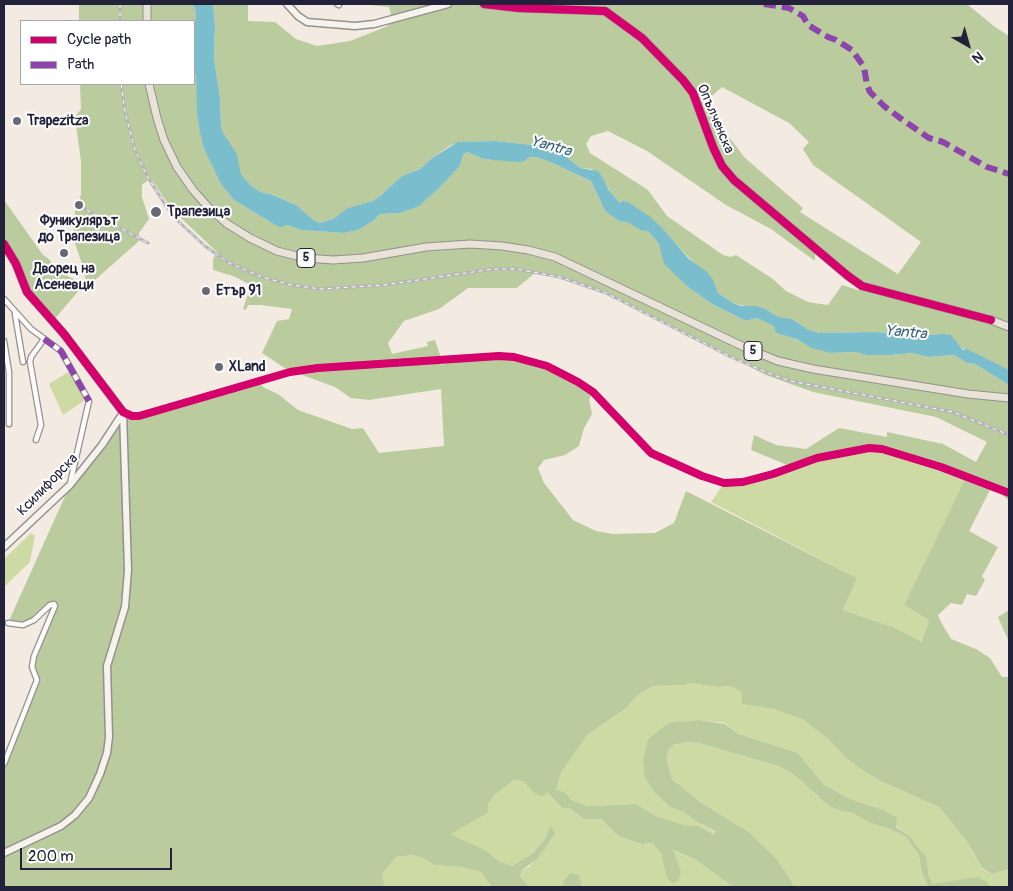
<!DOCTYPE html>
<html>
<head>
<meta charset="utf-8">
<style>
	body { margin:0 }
	#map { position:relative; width:1013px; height:891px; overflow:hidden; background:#f3ebe2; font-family:Pangolin,sans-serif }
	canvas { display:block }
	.frame { position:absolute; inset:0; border:5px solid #22223b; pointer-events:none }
	.legend { position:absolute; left:20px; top:20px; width:175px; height:65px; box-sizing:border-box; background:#fff; border:1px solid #a7a7b1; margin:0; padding:6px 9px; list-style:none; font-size:15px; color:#22223b }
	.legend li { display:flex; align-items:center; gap:10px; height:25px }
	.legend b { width:25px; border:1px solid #a7a7b1 }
	.north { position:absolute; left:943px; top:20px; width:50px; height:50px; -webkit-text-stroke:4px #fff; paint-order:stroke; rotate:142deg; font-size:14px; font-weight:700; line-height:20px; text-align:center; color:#22223b }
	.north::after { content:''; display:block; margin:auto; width:18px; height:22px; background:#22223b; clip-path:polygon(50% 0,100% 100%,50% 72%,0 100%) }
	.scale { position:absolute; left:20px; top:848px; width:152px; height:22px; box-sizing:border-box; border:2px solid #22223b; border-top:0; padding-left:6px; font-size:15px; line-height:18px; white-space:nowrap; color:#22223b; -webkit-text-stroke:4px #fff; paint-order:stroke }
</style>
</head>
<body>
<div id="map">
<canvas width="1013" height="891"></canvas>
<div class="frame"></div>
<ul class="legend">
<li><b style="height:6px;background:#d6006c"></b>Cycle path</li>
<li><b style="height:6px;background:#8e44ad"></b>Path</li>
</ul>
<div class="north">N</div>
<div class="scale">200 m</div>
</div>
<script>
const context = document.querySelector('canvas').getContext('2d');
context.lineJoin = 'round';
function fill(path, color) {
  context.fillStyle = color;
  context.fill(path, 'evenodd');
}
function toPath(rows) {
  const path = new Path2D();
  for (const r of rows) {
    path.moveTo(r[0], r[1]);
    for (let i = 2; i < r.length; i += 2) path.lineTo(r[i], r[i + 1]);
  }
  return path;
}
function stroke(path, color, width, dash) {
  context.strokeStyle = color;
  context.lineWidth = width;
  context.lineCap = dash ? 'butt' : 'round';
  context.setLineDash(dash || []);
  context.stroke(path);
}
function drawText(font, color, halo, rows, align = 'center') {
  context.font = font + ' Pangolin,sans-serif';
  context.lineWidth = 4;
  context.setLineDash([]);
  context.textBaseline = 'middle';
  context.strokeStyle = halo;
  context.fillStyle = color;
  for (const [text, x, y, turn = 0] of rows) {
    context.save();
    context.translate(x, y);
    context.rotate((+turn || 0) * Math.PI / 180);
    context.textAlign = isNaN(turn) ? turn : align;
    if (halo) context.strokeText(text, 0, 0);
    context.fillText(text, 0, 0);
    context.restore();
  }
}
fill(toPath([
	[70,371,85,400,63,415,49,384],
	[870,452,881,452,918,463,964,481,904,605,929,620,920,643,893,627,843,610,857,578,711,502,724,483,743,482,792,467],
	[31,533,35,536,30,562,4,587,4,559],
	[689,683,718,687,730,686,742,692,742,704,774,709,804,720,829,740,848,760,858,767,880,781,939,807,968,843,982,869,992,874,1009,869,1009,887,991,887,988,883,933,884,929,877,926,856,916,845,910,836,867,805,850,799,823,784,798,753,739,734,725,723,699,720,671,722,664,726,648,739,643,759,644,777,654,792,670,807,685,813,695,821,715,832,715,835,698,826,684,825,656,816,636,804,587,806,570,799,556,790,561,773,587,735,625,709,637,696,646,690,653,686,685,685],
	[680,742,699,743,778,766,790,772,813,789,818,796,842,811,853,813,870,823,890,829,906,837,919,855,922,872,928,887,795,887,777,859,749,832,700,802,672,779,667,761,668,750,675,744],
	[514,780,523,781,547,792,562,808,569,808,584,819,601,819,620,837,642,844,652,843,661,853,666,876,672,850,696,860,733,887,582,887,583,885,564,882,564,887,530,887,520,877,522,870,529,867,546,847,550,826,546,837,533,853,512,866,499,861,485,850,449,834,488,813,488,804,499,789],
	[412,855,423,858,434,865,462,867,482,872,492,887,384,887,381,874,396,857]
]), '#cedaa4');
fill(toPath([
	[79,4,192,4,195,8,196,18,194,27,194,21,79,21],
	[213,4,248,4,248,21,275,22,296,39,317,46,350,41,388,26,392,19,389,7,360,4,967,4,995,27,1009,36,1009,375,993,365,979,362,972,352,964,350,960,346,940,334,913,337,892,333,872,332,819,333,809,330,792,319,778,318,772,313,733,303,718,293,697,266,670,238,620,203,592,169,580,168,559,151,543,146,495,141,467,142,451,145,432,158,420,169,402,176,380,196,373,201,349,208,333,219,320,223,315,221,296,205,272,194,263,193,251,186,241,174,232,146,223,133,221,127,220,97,214,59,215,24],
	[722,87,789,123,809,142,803,149,813,165,921,242,898,274,800,212,803,208,744,157,704,103],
	[608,131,647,151,726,205,771,229,815,261,815,249,866,287,858,290,842,285,828,305,808,302,786,291,773,279,736,255,731,257,723,255,667,216,648,190,590,153,586,144,591,136],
	[194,68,196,78,200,133,204,149,221,184,234,200,277,226,287,225,301,230,344,233,358,230,373,221,380,214,400,213,418,207,438,189,460,166,463,155,467,152,484,159,492,160,535,157,548,161,591,181,605,211,619,221,629,223,648,231,659,244,668,268,677,275,688,287,712,304,746,321,756,318,764,320,775,327,779,334,797,339,816,348,831,353,857,352,865,355,891,355,912,353,928,357,954,355,967,363,975,364,1009,385,1009,501,999,492,990,490,969,531,998,547,982,576,985,580,976,596,967,594,962,605,951,603,938,615,941,622,951,639,976,649,990,658,1002,677,1009,677,1009,869,992,874,982,868,968,843,939,807,880,781,858,767,848,760,829,740,804,720,774,709,742,704,742,692,730,686,718,687,689,683,685,685,653,686,646,690,637,696,625,709,587,735,561,773,556,790,566,793,570,799,587,806,636,804,656,816,684,825,698,826,715,835,715,831,695,821,685,813,670,807,654,792,644,777,643,759,648,739,664,726,671,722,699,720,725,724,739,734,798,753,823,784,850,799,885,811,897,818,896,827,910,836,916,845,926,856,929,877,933,884,978,877,988,883,991,887,928,887,922,872,919,855,906,837,890,829,870,823,853,813,842,811,828,805,802,781,790,772,778,766,699,743,687,742,675,744,668,750,667,761,672,779,700,802,749,832,777,859,795,887,733,887,696,860,673,850,681,872,678,881,672,883,666,876,661,853,652,843,642,844,620,837,601,819,584,819,569,808,562,808,547,792,543,796,536,794,523,781,514,780,496,793,488,804,488,813,450,834,485,850,499,861,512,866,533,853,546,837,550,825,555,833,546,847,536,860,522,870,520,877,530,887,492,887,481,872,462,867,434,865,423,858,412,855,396,857,382,874,384,887,4,887,4,764,37,680,32,667,54,604,34,620,23,625,8,623,70,485,123,412,132,416,259,381,263,387,278,394,298,410,352,429,363,428,379,453,444,446,441,389,369,400,351,398,335,387,286,369,262,353,277,321,289,319,292,309,260,305,248,305,246,310,243,309,251,285,233,276,213,270,213,259,217,252,183,220,166,201,152,180,147,181,142,185,142,197,149,219,139,233,139,241,87,287,84,270,75,243,73,223,76,207,78,208,81,204,79,201,81,194,81,161,75,117,81,109,80,84,194,84],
	[536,272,580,283,605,293,766,375,813,392,936,417,987,442,976,462,943,444,887,432,887,437,839,428,806,449,776,445,754,435,751,450,792,467,870,452,881,452,918,463,964,481,904,605,929,620,921,642,893,627,843,610,857,578,686,491,674,523,655,533,613,534,596,531,573,520,544,483,538,468,544,460,565,455,579,446,584,428,592,414,589,400,593,392,547,366,514,357,463,359,441,365,440,355,435,340,427,342,428,346,392,354,388,343,404,321,439,309,468,288,517,288],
	[4,200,43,255,49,259,59,273,65,270,69,272,67,276,74,279,81,288,52,322,38,306,4,244],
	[1009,610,1009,642,998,617],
	[571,873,579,875,582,887,564,887,563,882]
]), '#bacb9d');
fill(toPath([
	[192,4,213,4,215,24,214,59,220,97,221,127,223,133,232,146,237,155,241,174,251,186,263,193,271,194,296,205,315,221,320,223,333,219,348,208,373,201,380,196,402,176,420,169,432,158,458,142,495,141,543,146,559,151,580,168,598,171,603,178,608,189,620,203,623,201,628,202,649,216,661,227,689,259,707,272,713,280,718,293,733,303,741,306,756,306,765,309,778,317,792,319,809,330,819,333,872,332,892,333,913,337,940,334,951,335,963,350,972,352,979,362,993,365,1008,374,1009,385,975,364,967,363,954,355,928,357,912,353,891,355,865,355,857,352,831,353,812,348,797,339,779,334,775,331,775,327,764,321,756,318,746,321,712,304,688,287,664,264,659,244,648,231,641,230,629,223,619,221,605,211,591,181,548,161,535,157,530,157,524,161,519,162,493,160,484,159,467,152,463,155,460,166,438,189,418,207,400,213,380,214,373,221,358,230,344,233,301,230,287,225,281,227,277,226,234,200,221,184,204,149,200,133,197,112,196,78,194,68,194,27,196,18,195,8]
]), '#7abece');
stroke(toPath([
	[967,354,1009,375]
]), '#7abece', 9);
const street = toPath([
	[337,4,339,5],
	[4,299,31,329,61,351,89,401,70,484],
	[15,314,23,362],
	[4,341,9,372,9,424],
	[123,412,132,416,139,416,290,372,318,368,499,356,514,357,547,366,578,382,593,392,651,453,702,476,724,483,743,482,773,474,817,458,869,448,882,449,941,467,1009,493],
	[36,440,41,425,30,362,31,357,44,339],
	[4,764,37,680,32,667,34,656,55,606,54,604,50,605,34,620,23,625,8,623]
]);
const secondary = toPath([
	[287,4,298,16,307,22,355,26,374,24,448,4],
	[484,4,519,8,605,11,642,38,683,80,693,93,713,147,722,166,734,180,848,276,862,286,991,320],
	[4,244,16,264,27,292,64,334,123,412,128,570,125,607,107,666,109,737,107,753,100,774,89,798,75,815,61,826,4,853],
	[4,547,70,485,102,445,123,413]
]);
const primary = toPath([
	[147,4,147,21],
	[149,84,157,118,164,140,177,167,193,190,208,207,226,223,250,238,277,251,305,258,333,260,363,258,426,247,470,244,502,246,528,250,555,257,744,347,778,361,813,369,968,394,1009,398],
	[991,320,1009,327]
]);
stroke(street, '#949090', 7);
stroke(secondary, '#949090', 9);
stroke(primary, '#949090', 9);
stroke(street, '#fdfcfb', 4.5);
stroke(secondary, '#f6f2ec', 6);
stroke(primary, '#e9e2d7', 7);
const rail = toPath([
	[120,4,120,21],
	[121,84,125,112,135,150,147,176,166,206,179,222,205,246,229,263,262,277,291,285,321,289,384,285,493,269,516,269,560,277,606,293,731,357,763,371,790,381,953,412,1009,435],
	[80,206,148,243]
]);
stroke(rail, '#b5b4b6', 3);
stroke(rail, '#fff', 1, [4]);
stroke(toPath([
	[764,4,789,8,803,16,808,25,828,37,836,40,852,50,864,67,867,85,870,92,884,106,900,118,929,138,943,142,987,167,1009,174],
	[44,339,61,351,89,401]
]), '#8e44ad', 6, [12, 6]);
stroke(toPath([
	[484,4,519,8,605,11,642,38,683,80,693,93,713,147,722,166,734,180,848,276,862,286,991,320],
	[4,244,16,264,27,292,64,334,123,412,132,416,139,416,290,372,318,368,499,356,514,357,547,366,578,382,593,392,651,453,702,476,724,483,743,482,773,474,817,458,869,448,882,449,941,467,1009,493]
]), '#d6006c', 8);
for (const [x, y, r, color] of [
	[17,121,5,"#6b6875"],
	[79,205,5,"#6b6875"],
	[156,212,6,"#6b6875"],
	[64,253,5,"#6b6875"],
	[206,291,5,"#6b6875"],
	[219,367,5,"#6b6875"]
]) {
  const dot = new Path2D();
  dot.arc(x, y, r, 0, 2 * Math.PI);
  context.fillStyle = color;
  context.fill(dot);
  stroke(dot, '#fff', 2);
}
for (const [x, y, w] of [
	[306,258,18],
	[753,351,18]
]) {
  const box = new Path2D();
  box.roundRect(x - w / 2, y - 9.5, w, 19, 4);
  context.fillStyle = '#fff';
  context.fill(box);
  stroke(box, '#22223b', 1);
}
drawText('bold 12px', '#22223b', null, [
	["5",306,258],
	["5",753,351]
]);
drawText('14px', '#22223b', '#fff', [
	["Опълченска",715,119,67],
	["Ксилифорска",48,485,-46]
]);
drawText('bold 14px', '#22223b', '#fff', [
	["Trapezitza",27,121],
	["Трапезица",167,212],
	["Фуникулярът",79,221,"center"],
	["до Трапезица",79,237,"center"],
	["Дворец на",64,269,"center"],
	["Асеневци",64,285,"center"],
	["Етър 91",216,291],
	["XLand",229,367]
], 'left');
drawText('italic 15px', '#325f7a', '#fff', [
	["Yantra",551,147,15],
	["Yantra",906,333,5]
]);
</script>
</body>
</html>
